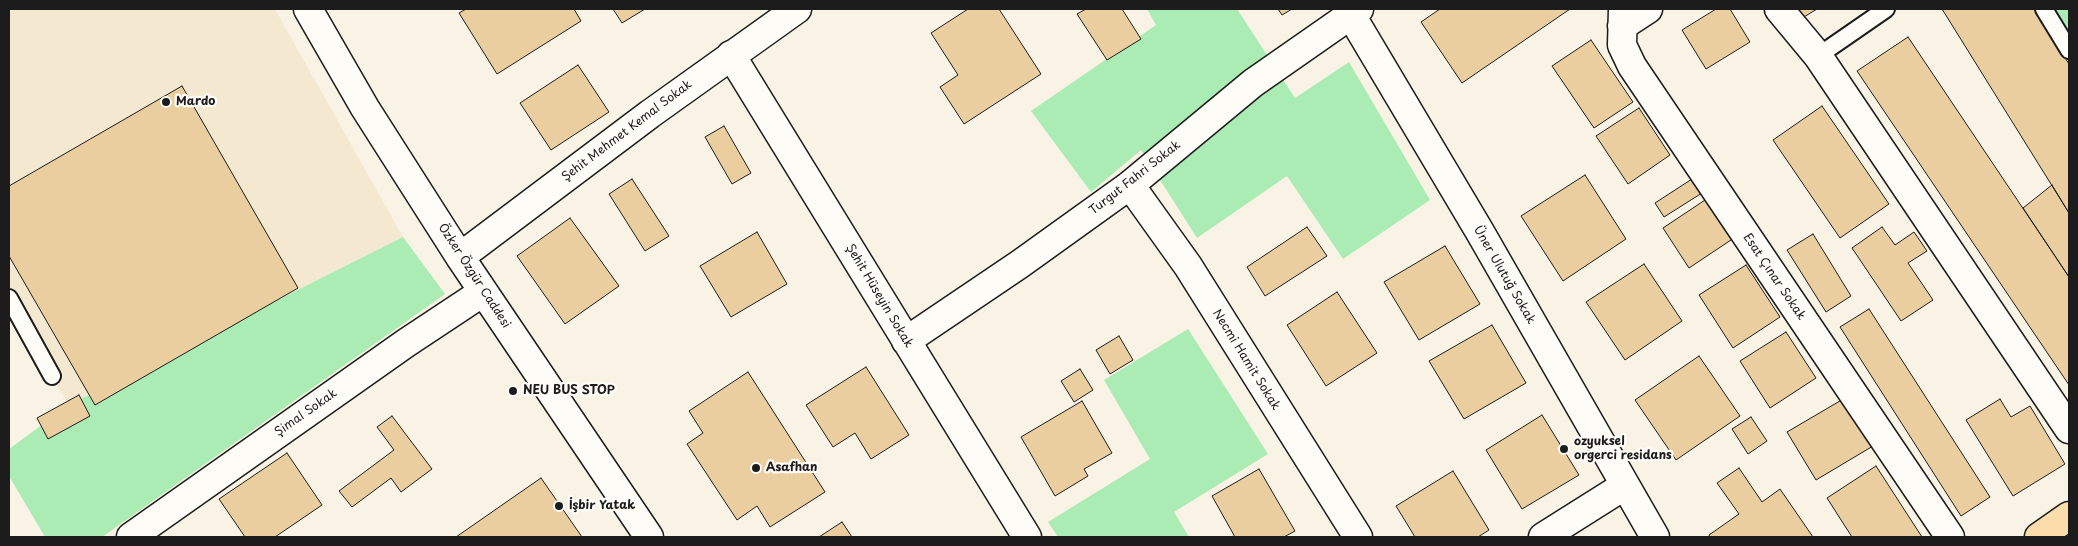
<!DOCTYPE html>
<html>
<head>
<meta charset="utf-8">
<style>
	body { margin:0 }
	#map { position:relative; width:2078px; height:546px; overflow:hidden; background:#f9f3e5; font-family:"Playpen Sans",sans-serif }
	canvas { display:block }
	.frame { position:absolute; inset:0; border:10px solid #1c1c1c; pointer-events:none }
</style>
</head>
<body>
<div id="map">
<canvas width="2078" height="546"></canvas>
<div class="frame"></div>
</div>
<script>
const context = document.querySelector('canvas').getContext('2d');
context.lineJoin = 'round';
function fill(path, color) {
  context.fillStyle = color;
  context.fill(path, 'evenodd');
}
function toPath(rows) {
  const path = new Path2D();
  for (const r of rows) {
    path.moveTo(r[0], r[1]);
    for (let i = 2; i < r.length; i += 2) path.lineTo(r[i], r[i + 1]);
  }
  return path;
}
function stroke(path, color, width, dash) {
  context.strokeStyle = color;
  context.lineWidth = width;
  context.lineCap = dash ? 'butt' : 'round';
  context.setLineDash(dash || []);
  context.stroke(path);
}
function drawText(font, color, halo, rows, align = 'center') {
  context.font = font + ' "Playpen Sans",sans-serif';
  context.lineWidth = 4.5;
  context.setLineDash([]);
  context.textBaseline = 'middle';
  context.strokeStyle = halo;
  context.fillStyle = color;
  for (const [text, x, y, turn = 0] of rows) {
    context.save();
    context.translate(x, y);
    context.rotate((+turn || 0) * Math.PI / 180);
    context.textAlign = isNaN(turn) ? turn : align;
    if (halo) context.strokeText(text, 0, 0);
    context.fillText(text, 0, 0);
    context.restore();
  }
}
fill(toPath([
	[9,9,275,9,403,237,69,405,9,308]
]), '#f5e8d0');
fill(toPath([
	[1147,9,1237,9,1295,98,1349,62,1430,200,1343,259,1287,176,1197,238,1141,150,1091,192,1031,111,1156,25],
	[2049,9,2069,9,2069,44],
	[403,237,445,294,102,537,45,537,9,476,9,449,69,405],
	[1188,329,1268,454,1174,512,1189,537,1058,537,1048,522,1150,459,1104,380]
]), '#abebb4');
const building = toPath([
	[466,9,574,9,581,21,497,74,459,13,466,9],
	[613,9,645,9,622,23,613,9],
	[968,9,999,9,1041,74,964,124,940,87,958,75,931,33,968,9],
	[1086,9,1122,9,1141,39,1107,60,1077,14,1086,9],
	[1278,9,1292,9,1282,15,1278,9],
	[1440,9,1570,9,1462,83,1421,22,1440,9],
	[1716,9,1730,9,1750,42,1706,69,1682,30,1716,9],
	[1791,9,1817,9,1799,20,1791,9],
	[1942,9,2034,9,2069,64,2069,213,1942,9],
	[1908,37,2069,277,2069,385,1857,71,1908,37],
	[1591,40,1633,102,1594,128,1552,66,1591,40],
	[578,65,609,112,551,150,520,103,578,65],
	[182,86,298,288,95,405,9,256,9,186,182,86],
	[1822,106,1889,204,1840,238,1773,140,1822,106],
	[1639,108,1670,155,1628,184,1596,136,1639,108],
	[724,126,751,173,732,184,705,137,724,126],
	[1585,175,1626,239,1563,281,1521,216,1585,175],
	[632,179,669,236,645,251,609,194,632,179],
	[1692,179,1702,193,1664,217,1655,203,1692,179],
	[2052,185,2069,213,2069,277,2023,208,2052,185],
	[1708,198,1734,238,1689,268,1663,228,1708,198],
	[570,218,619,286,565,324,517,256,570,218],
	[1307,227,1327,256,1265,296,1247,267,1307,227],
	[1882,227,1895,245,1914,232,1927,251,1908,263,1933,300,1901,321,1852,248,1882,227],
	[757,232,787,284,731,317,700,266,757,232],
	[1813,234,1851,296,1826,312,1787,250,1813,234],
	[1445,246,1480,304,1419,340,1384,282,1445,246],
	[1644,264,1682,321,1625,360,1586,302,1644,264],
	[1746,265,1780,317,1733,348,1699,295,1746,265],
	[1337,292,1377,353,1326,386,1287,325,1337,292],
	[1869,309,1990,497,1961,516,1840,327,1869,309],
	[1492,325,1526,383,1464,419,1429,361,1492,325],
	[1786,332,1816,378,1770,408,1740,361,1786,332],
	[1119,336,1133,360,1110,374,1096,350,1119,336],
	[1699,356,1740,416,1676,460,1635,400,1699,356],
	[866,367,909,435,871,459,855,433,833,447,806,405,866,367],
	[1080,369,1093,390,1074,402,1061,381,1080,369],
	[748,372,825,492,770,527,757,506,737,520,687,444,703,433,689,411,748,372],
	[79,395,90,416,48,439,37,418,79,395],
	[1845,398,1873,446,1816,480,1787,432,1845,398],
	[2000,399,2011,417,2030,406,2065,464,2013,496,1966,420,2000,399],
	[1082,401,1112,453,1084,469,1088,476,1055,496,1021,437,1082,401],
	[1542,415,1579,475,1522,509,1486,450,1542,415],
	[392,416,432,469,401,492,391,478,352,507,339,491,394,450,377,427,392,416],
	[1751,417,1767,441,1748,454,1732,429,1751,417],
	[287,453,322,505,275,537,245,537,219,499,287,453],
	[1876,466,1922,537,1852,537,1827,498,1876,466],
	[1739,468,1762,502,1780,489,1813,537,1710,537,1709,535,1739,514,1717,483,1739,468],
	[1259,469,1295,531,1284,537,1235,537,1212,496,1259,469],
	[1453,471,1489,530,1478,537,1415,537,1396,506,1453,471],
	[541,478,582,537,456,537,541,478],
	[842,522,852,537,819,537,842,522]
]);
fill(building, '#ebce9f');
stroke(building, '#1c1c1c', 1);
const lane = toPath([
	[2044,9,2069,50],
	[1818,56,1886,9],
	[9,298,52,376]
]);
const street = toPath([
	[1623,9,1622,45,1632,66,1950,537],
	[1779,9,1818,56,2069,429],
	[1351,15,1480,232,1655,537],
	[1622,26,1648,9],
	[731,55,1027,537],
	[1130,185,1188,266,1358,537],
	[906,341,1020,264,1130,185,1253,83,1359,9],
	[131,537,406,343,483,292],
	[1543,537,1624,486]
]);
const secondary = toPath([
	[308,9,365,108,460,257,649,537],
	[460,257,650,114,797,9]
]);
const primary = toPath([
	[2039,537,2069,516]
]);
stroke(lane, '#1c1c1c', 20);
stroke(street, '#1c1c1c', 31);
stroke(secondary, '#1c1c1c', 31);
stroke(primary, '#1c1c1c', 31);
stroke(lane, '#fdfcf7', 16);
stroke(street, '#fdfcf7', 28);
stroke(secondary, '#fdfcf7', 28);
stroke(primary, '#faddab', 28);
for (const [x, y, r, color] of [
	[166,102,5,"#1c1c1c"],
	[513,391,5,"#1c1c1c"],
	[1564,449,5,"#1c1c1c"],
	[756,468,5,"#1c1c1c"],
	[559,506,5,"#1c1c1c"]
]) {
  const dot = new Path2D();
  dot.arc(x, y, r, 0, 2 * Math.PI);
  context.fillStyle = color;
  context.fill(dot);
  stroke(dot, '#fdfcf7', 2);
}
drawText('bold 12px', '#1c1c1c', '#fdfcf7', [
	["Mardo",176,102],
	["NEU BUS STOP",523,391],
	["ozyuksel",1574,442],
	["orgerci residans",1574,456],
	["Asafhan",766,468],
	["İşbir Yatak",569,506]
], 'left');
drawText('12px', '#1c1c1c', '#fdfcf7', [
	["Şehit Mehmet Kemal Sokak",627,131,-37],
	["Turgut Fahri Sokak",1135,178,-38],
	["Üner Ulutuğ Sokak",1504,275,60],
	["Özker Özgür Caddesi",474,276,57],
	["Esat Çınar Sokak",1774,277,56],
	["Şehit Hüseyin Sokak",879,296,59],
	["Necmi Hamit Sokak",1246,360,58],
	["Şimal Sokak",306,413,-35]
]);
</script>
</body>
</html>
